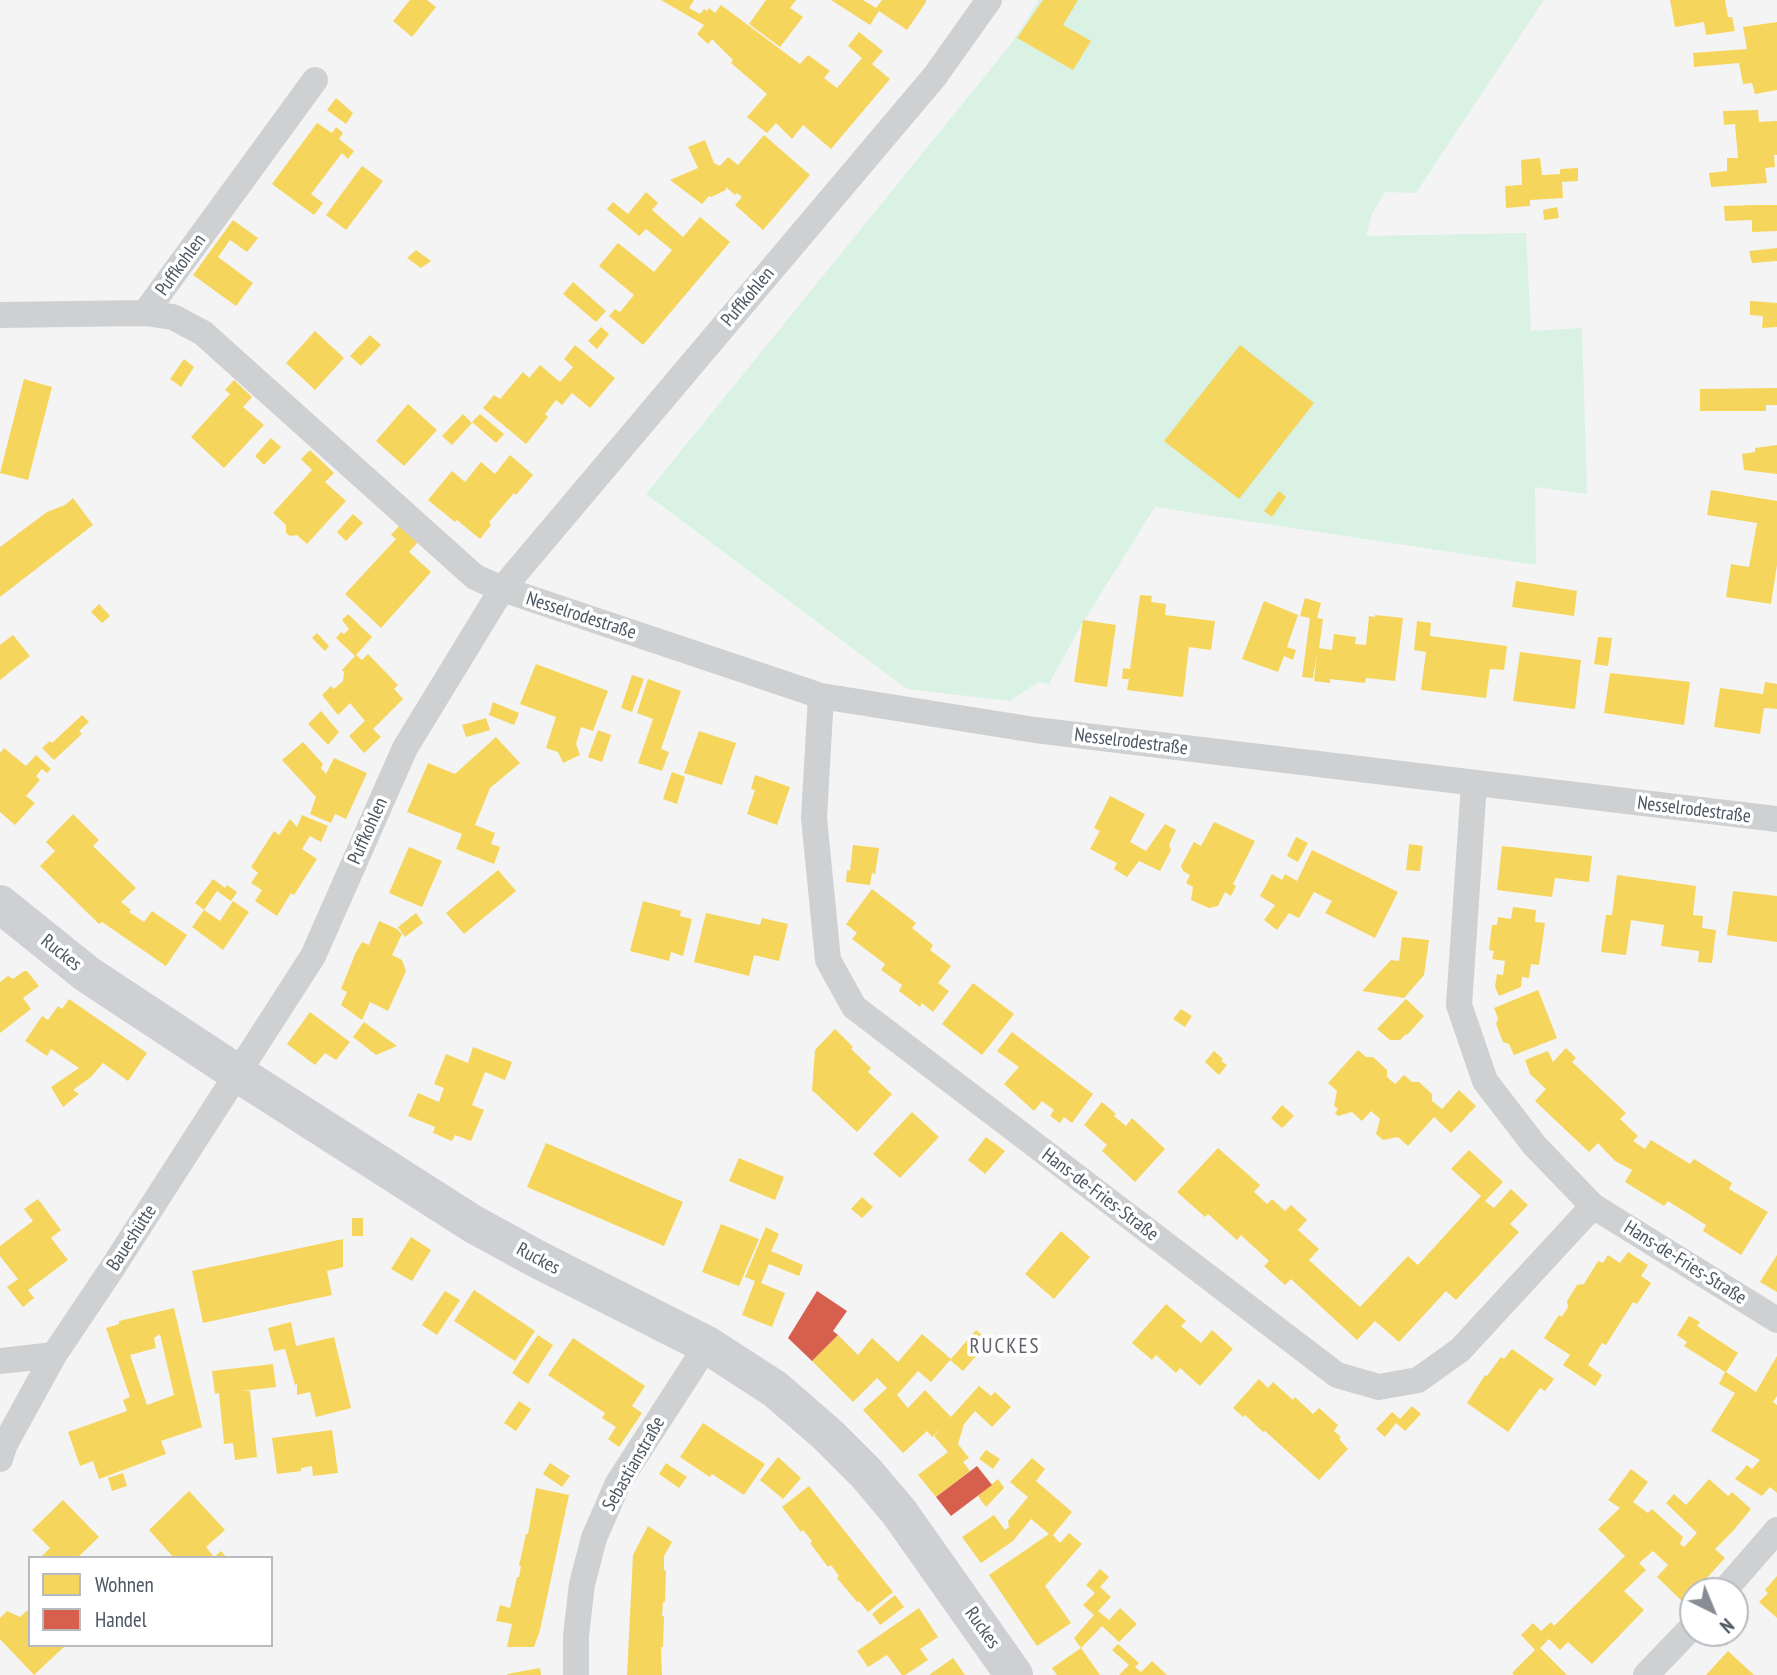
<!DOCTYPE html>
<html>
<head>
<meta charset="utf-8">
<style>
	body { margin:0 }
	#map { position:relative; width:1777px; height:1675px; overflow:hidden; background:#f4f4f4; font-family:"PT Sans Narrow",sans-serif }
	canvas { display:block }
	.legend { position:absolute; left:28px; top:1556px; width:245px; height:91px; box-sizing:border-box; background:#fff; border:2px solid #b7bbc0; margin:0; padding:9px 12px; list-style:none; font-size:21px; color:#4a5661 }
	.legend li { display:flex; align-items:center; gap:14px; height:35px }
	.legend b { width:35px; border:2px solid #b7bbc0 }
	.north { position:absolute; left:1679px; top:1577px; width:70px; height:70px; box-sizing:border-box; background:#fff; border:2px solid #b7bbc0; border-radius:50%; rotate:137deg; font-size:19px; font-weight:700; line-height:28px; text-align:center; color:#4a5661 }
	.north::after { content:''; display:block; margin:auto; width:24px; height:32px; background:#868d94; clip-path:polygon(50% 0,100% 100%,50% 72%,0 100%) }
</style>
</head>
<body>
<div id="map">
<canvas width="1777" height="1675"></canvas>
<ul class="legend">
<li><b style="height:19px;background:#f6d55c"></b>Wohnen</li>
<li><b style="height:19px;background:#d6604d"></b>Handel</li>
</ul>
<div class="north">N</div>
</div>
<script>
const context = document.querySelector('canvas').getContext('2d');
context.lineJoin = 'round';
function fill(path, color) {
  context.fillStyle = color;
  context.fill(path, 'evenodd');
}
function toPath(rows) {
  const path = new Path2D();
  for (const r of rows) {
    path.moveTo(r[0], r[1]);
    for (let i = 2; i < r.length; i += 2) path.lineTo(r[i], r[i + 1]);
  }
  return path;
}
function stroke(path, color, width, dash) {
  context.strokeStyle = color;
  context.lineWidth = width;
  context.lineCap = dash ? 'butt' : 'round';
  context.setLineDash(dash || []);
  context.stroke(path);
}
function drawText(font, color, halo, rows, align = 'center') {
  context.font = font + ' "PT Sans Narrow",sans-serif';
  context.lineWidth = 7;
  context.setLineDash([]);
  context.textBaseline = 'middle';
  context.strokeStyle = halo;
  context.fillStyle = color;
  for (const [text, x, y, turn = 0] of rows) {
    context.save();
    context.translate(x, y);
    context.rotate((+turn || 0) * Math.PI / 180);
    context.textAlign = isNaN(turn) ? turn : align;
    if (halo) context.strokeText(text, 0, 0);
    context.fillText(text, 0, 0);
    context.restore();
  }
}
fill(toPath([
	[1039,0,1544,0,1416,193,1385,192,1372,214,1366,236,1526,233,1531,331,1582,328,1587,494,1535,487,1536,565,1155,507,1080,627,1049,684,1038,682,1010,701,907,689,646,494,1011,44]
]), '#d9f2e3');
fill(toPath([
	[410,0,427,0,436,7,412,37,393,21],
	[661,0,694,0,689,8,700,14,704,9,707,11,709,8,715,13,721,5,800,64,808,55,830,71,824,78,837,88,862,58,848,46,859,32,883,51,872,64,890,79,831,149,803,125,792,139,776,123,767,133,747,117,767,94,731,63,733,60,712,39,708,44,697,34,704,25],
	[766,0,796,0,790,8,803,17,780,47,749,24],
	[831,0,863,0,876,8,882,0,926,0,926,2,907,30,879,11,870,25],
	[1043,0,1078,0,1063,25,1091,41,1073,70,1017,38],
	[1670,0,1725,0,1728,17,1732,17,1735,31,1706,35,1704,22,1675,27],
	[1777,22,1777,90,1755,94,1752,83,1743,84,1739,63,1694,67,1693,53,1747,49,1743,27],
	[336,98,353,113,346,124,327,110],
	[1758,110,1759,122,1777,121,1777,155,1774,155,1775,167,1765,168,1767,183,1711,187,1709,173,1727,171,1727,158,1738,158,1735,124,1724,125,1723,111],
	[317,123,332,133,336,127,343,133,339,139,354,151,348,159,342,153,311,194,323,203,314,215,272,184],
	[764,135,810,175,763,230,735,205,742,197,737,193,735,195,726,187,726,190,711,197,709,196,702,204,670,180,698,168,688,147,705,140,714,163,720,166,728,157,738,165],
	[1540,158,1542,175,1560,174,1560,169,1578,168,1578,181,1562,182,1563,198,1530,200,1530,206,1506,208,1505,186,1522,185,1521,160],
	[362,166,383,181,346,230,326,215],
	[646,192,658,203,652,210,683,237,700,217,730,242,643,345,609,316,615,309,620,312,634,295,599,266,618,243,654,272,672,250,646,229,639,236,607,209,613,202,628,214],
	[1755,205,1777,205,1777,231,1752,232,1752,220,1725,221,1724,206],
	[1557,207,1559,218,1544,220,1543,210],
	[233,220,258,238,247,252,230,240,218,257,253,283,236,306,193,275],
	[1777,248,1777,261,1752,263,1749,251],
	[416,250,431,261,421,268,407,258],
	[573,282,606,311,596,322,563,294],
	[1750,301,1777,303,1777,327,1762,328,1763,316,1750,315],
	[601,327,609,334,597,349,588,341],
	[315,331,344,358,315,390,286,363],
	[370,335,381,345,361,366,350,356],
	[575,345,615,378,590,408,572,393,562,405,556,400,545,414,548,417,526,444,483,408,494,395,500,399,523,372,529,378,540,365,560,382,573,367,564,359],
	[1240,345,1314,403,1239,499,1164,441],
	[184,359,194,367,181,387,170,379],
	[24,379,52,387,28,480,0,473],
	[234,380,252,397,243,407,264,425,224,468,191,437,230,394,225,390],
	[1777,388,1777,405,1766,405,1766,411,1700,411,1700,389],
	[408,404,437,430,404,466,376,441],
	[463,414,472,423,452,445,442,436],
	[480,414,504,434,496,443,472,422],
	[271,438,281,447,264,465,255,456],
	[1777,445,1777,474,1744,470,1742,454,1755,452,1755,448],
	[310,450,334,473,325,482,346,501,307,544,297,535,290,536,286,533,286,525,273,513,312,470,301,459],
	[510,455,533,475,516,495,514,493,489,522,491,525,480,539,457,520,455,522,428,500,452,471,465,482,481,462,495,474],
	[1711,490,1777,501,1777,565,1771,604,1726,597,1731,564,1749,567,1757,523,1707,515],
	[1279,491,1286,497,1272,517,1264,511],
	[73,498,93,525,0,597,0,547,47,512,65,505],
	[353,514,363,523,346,541,337,532],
	[400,525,418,542,409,552,431,572,381,628,345,594,396,539,391,535],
	[1516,581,1577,591,1574,616,1512,607],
	[1140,595,1152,596,1151,602,1166,604,1165,615,1215,621,1211,650,1189,647,1183,697,1127,690,1129,679,1122,679,1123,668,1130,669],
	[1305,598,1321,603,1317,618,1323,619,1319,648,1332,650,1334,634,1356,637,1355,644,1366,645,1369,616,1375,617,1375,615,1403,618,1395,681,1366,678,1365,683,1330,679,1330,683,1314,681,1317,653,1313,678,1302,677,1310,618,1300,616],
	[1264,601,1298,615,1287,647,1296,650,1293,660,1284,656,1278,672,1242,659],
	[99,604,110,616,102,623,91,612],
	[348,614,372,637,356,655,362,660,368,654,398,685,394,689,403,699,373,729,381,737,364,753,349,736,365,721,350,703,338,715,322,695,331,686,334,689,343,681,344,672,342,670,355,656,336,638,341,632,344,634,349,629,342,620],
	[1083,620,1116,625,1107,687,1074,682],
	[1417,621,1431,623,1430,636,1507,646,1504,670,1490,669,1486,698,1421,690,1426,652,1414,650],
	[317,633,329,646,325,651,312,638],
	[13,635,30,656,0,680,0,645],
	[1598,637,1612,638,1608,666,1594,664],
	[1520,652,1581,660,1575,709,1513,701],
	[536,664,608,691,593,731,581,727,576,744,580,755,563,763,558,752,546,748,556,717,520,704],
	[1610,673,1690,682,1684,725,1604,713],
	[632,675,644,679,632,712,621,708],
	[648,679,681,691,661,749,669,752,662,771,638,763,653,719,637,713],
	[1765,682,1777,684,1777,709,1764,708,1760,734,1714,727,1720,688,1763,694],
	[493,702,519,713,514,725,489,715],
	[321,711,339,732,328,745,308,724],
	[82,715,89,722,79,731,82,734,54,760,42,748,50,741,52,743],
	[486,718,490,730,466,737,462,725],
	[598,730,611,735,602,762,588,757],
	[699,731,736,743,722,785,684,773],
	[496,737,520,763,490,788,475,825,495,833,491,844,500,847,494,864,456,849,462,834,407,812,428,763,455,774],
	[303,742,323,764,321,768,326,774,334,758,367,773,346,819,335,814,331,823,310,814,316,797,282,760],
	[4,748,26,766,36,755,51,769,47,773,42,769,36,776,40,780,26,796,35,803,15,825,0,812,0,753],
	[672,772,685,777,677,804,663,799],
	[755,775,790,787,777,825,747,814,755,790,751,789],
	[1110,796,1145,814,1130,842,1146,851,1165,824,1176,830,1169,845,1171,850,1160,871,1139,861,1127,877,1114,869,1117,863,1090,849,1100,831,1094,828],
	[73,814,99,840,93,846,136,888,121,902,131,910,129,912,144,922,152,911,187,935,166,966,102,922,99,924,40,866,55,851,46,842],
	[302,815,328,826,321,842,310,836,302,849,317,859,294,895,291,893,277,916,255,901,262,890,251,883,258,873,251,867,274,831,279,835,290,819,297,827],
	[1214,822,1255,841,1233,884,1236,886,1231,896,1225,892,1218,906,1209,908,1191,900,1193,887,1186,883,1190,875,1183,871,1181,866,1194,842,1201,846],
	[1296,837,1308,843,1298,862,1287,856],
	[1409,844,1423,846,1420,871,1406,870],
	[853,845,879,848,875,874,872,873,870,885,846,882,847,870,850,871],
	[1502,846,1592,856,1589,882,1555,878,1552,897,1497,890],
	[409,847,442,861,422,907,389,893],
	[1312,850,1398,892,1375,938,1325,913,1332,901,1314,892,1299,918,1289,913,1277,930,1264,920,1275,905,1260,896,1272,874,1282,880,1285,874,1297,881],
	[498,870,516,891,464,934,446,913],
	[1617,875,1696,886,1693,915,1703,916,1702,928,1716,930,1712,963,1698,962,1699,951,1661,946,1664,925,1631,920,1626,955,1601,952,1606,915,1612,915],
	[213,879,225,888,227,885,237,892,231,901,217,891,204,910,195,903],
	[872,889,916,923,912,928,933,945,930,950,951,966,938,983,949,991,933,1012,922,1003,920,1007,899,991,902,985,881,970,885,964,852,939,857,933,846,924],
	[1733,891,1777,896,1777,942,1727,935],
	[233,901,249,912,223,950,192,927,204,910,220,921],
	[643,901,681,911,680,916,692,919,683,956,671,952,669,961,630,951],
	[1513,907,1536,910,1535,922,1545,923,1539,965,1531,964,1529,978,1522,977,1521,987,1499,996,1495,987,1497,974,1503,975,1505,961,1492,959,1494,951,1489,950,1492,925,1497,925,1498,917,1511,919],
	[416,913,423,923,405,937,398,927],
	[706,913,760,925,762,918,788,924,779,961,754,955,749,976,694,962],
	[379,921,397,929,402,934,392,955,402,960,406,971,388,1011,370,1002,362,1020,341,1005,347,992,341,989,356,952,362,942,369,945],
	[1402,937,1429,940,1424,975,1404,998,1362,991,1391,960,1399,961],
	[24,971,27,971,39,986,23,998,31,1009,0,1033,0,982,8,976,13,979],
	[973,983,1014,1014,982,1055,942,1024],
	[1538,990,1557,1038,1514,1055,1509,1044,1503,1042,1496,1024,1498,1018,1494,1008],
	[69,999,147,1053,128,1081,103,1063,91,1077,73,1090,79,1094,63,1107,51,1087,79,1068,51,1049,47,1056,25,1041,42,1016,48,1020,58,1006,62,1009],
	[1406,999,1424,1016,1407,1035,1406,1034,1400,1040,1390,1040,1377,1029],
	[1181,1009,1192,1016,1185,1027,1173,1019],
	[310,1012,350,1042,336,1060,325,1053,315,1065,287,1044],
	[364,1022,397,1046,376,1055,353,1037],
	[835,1029,853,1047,851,1049,871,1068,868,1072,892,1094,857,1132,812,1090,815,1050],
	[1012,1032,1093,1094,1072,1123,1064,1117,1060,1123,1050,1116,1054,1110,1042,1101,1034,1111,1004,1084,1019,1067,997,1051],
	[473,1047,512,1062,505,1080,485,1072,472,1105,484,1110,471,1141,455,1135,452,1141,433,1133,435,1127,408,1116,418,1093,439,1102,444,1088,434,1084,446,1054,468,1063],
	[1566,1048,1576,1058,1572,1062,1626,1113,1620,1119,1638,1136,1633,1141,1645,1149,1651,1140,1690,1164,1694,1159,1732,1183,1729,1189,1768,1212,1741,1255,1703,1231,1706,1225,1668,1201,1664,1206,1625,1182,1632,1170,1615,1161,1598,1143,1589,1152,1535,1101,1546,1089,1530,1074,1525,1060,1548,1051,1553,1062],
	[1358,1050,1366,1057,1373,1057,1387,1070,1387,1077,1395,1084,1404,1075,1412,1082,1419,1082,1432,1094,1432,1101,1442,1109,1459,1090,1476,1106,1451,1133,1434,1117,1408,1146,1398,1137,1383,1140,1376,1134,1380,1119,1371,1111,1362,1121,1352,1112,1338,1116,1335,1113,1338,1109,1334,1106,1337,1091,1328,1083],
	[1214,1051,1223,1059,1221,1061,1227,1065,1219,1075,1205,1062],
	[1102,1102,1116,1114,1114,1116,1126,1126,1132,1118,1165,1149,1135,1182,1102,1151,1107,1145,1084,1125],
	[1282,1105,1294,1116,1282,1128,1271,1118],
	[912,1112,939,1137,900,1178,873,1154],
	[986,1137,1005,1151,985,1174,968,1160],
	[546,1143,683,1202,664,1246,527,1187],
	[1218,1148,1260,1185,1254,1192,1267,1204,1272,1199,1285,1211,1291,1205,1307,1220,1298,1230,1319,1249,1309,1260,1360,1307,1408,1256,1418,1265,1481,1196,1451,1169,1469,1150,1503,1182,1485,1201,1494,1208,1511,1189,1528,1205,1510,1224,1519,1232,1456,1300,1446,1291,1399,1342,1375,1321,1357,1340,1291,1279,1285,1285,1264,1266,1269,1261,1241,1235,1237,1240,1208,1214,1205,1217,1177,1192],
	[739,1158,784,1177,775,1200,729,1181],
	[862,1197,873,1207,862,1218,851,1209],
	[38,1199,61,1230,51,1238,68,1260,28,1290,34,1298,23,1307,7,1287,18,1279,0,1256,0,1246,33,1221,24,1209],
	[352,1218,363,1218,363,1236,352,1236],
	[721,1224,759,1239,739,1286,702,1272],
	[766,1227,779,1234,771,1251,803,1265,799,1276,769,1264,761,1283,785,1293,772,1327,742,1315,755,1281,745,1277],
	[1061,1231,1090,1257,1054,1299,1025,1274],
	[411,1237,431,1250,412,1281,391,1269],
	[343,1239,343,1267,327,1271,332,1295,203,1323,192,1271],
	[1628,1252,1648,1265,1641,1276,1651,1283,1637,1304,1633,1302,1606,1345,1602,1343,1588,1365,1602,1375,1595,1386,1563,1365,1570,1355,1544,1338,1559,1315,1562,1317,1568,1307,1567,1301,1577,1285,1584,1284,1598,1261,1603,1263,1608,1255,1620,1263],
	[1777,1255,1777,1292,1760,1282],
	[474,1290,535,1331,515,1361,454,1321],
	[445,1291,460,1300,437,1335,422,1325],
	[1166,1304,1186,1321,1181,1326,1201,1343,1212,1330,1233,1349,1200,1386,1180,1368,1176,1373,1156,1355,1152,1360,1132,1343],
	[174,1308,202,1427,161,1441,166,1454,99,1479,93,1461,80,1466,68,1432,127,1411,123,1400,130,1397,106,1328,119,1324,119,1321],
	[160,1334,174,1395,147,1405,130,1355,156,1348,154,1338],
	[1689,1316,1700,1322,1697,1326,1738,1353,1726,1372,1756,1392,1777,1356,1777,1396,1773,1402,1777,1405,1777,1493,1770,1487,1762,1496,1735,1479,1747,1465,1752,1469,1760,1460,1711,1431,1735,1393,1719,1384,1725,1372,1684,1346,1687,1342,1677,1335],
	[291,1322,296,1346,334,1337,351,1408,316,1417,310,1392,297,1395,297,1384,295,1385,285,1349,274,1351,268,1328],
	[976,1330,989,1341,963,1371,950,1360],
	[922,1334,951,1359,931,1382,918,1371,897,1395,908,1408,925,1390,951,1417,979,1386,991,1396,995,1392,1011,1407,992,1427,975,1411,964,1424,958,1444,969,1458,963,1462,970,1471,936,1497,918,1475,948,1452,934,1436,943,1426,932,1437,927,1431,903,1453,863,1410,887,1388,877,1378,853,1402,812,1361,838,1335,858,1355,872,1338,898,1362],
	[538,1335,553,1345,528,1384,512,1373],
	[573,1338,645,1386,632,1406,642,1413,619,1447,608,1439,616,1427,602,1418,605,1413,548,1375],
	[1512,1349,1554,1379,1545,1391,1540,1388,1508,1432,1467,1403,1485,1375,1487,1376,1501,1357,1504,1359],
	[273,1364,276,1387,242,1391,250,1391,257,1457,235,1460,233,1443,224,1444,219,1393,215,1394,212,1371],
	[1259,1379,1268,1388,1273,1382,1293,1400,1295,1397,1313,1414,1319,1408,1338,1425,1334,1431,1341,1437,1339,1439,1348,1449,1319,1480,1265,1431,1263,1432,1245,1415,1243,1417,1233,1408],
	[519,1401,531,1409,516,1431,504,1423],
	[1412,1406,1421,1414,1405,1431,1396,1423,1385,1437,1376,1429,1392,1412,1400,1419],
	[703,1423,765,1464,744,1495,712,1474,710,1477,680,1457],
	[332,1430,338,1473,313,1476,312,1466,301,1468,301,1471,277,1474,272,1438],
	[986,1450,1000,1459,993,1469,979,1459],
	[778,1457,801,1478,783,1499,760,1480],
	[1032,1458,1045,1469,1036,1481,1072,1512,1053,1535,1060,1543,1069,1533,1082,1544,1045,1586,1071,1623,1037,1646,989,1575,1049,1534,1031,1519,1013,1541,981,1563,962,1537,994,1515,1005,1530,1009,1527,1008,1521,1028,1497,1010,1482],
	[550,1463,570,1476,562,1487,543,1474],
	[666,1463,687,1477,679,1488,659,1474],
	[1631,1469,1648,1482,1633,1502,1648,1513,1652,1509,1683,1537,1680,1544,1684,1547,1697,1533,1666,1503,1674,1494,1686,1505,1709,1479,1728,1496,1732,1492,1751,1509,1733,1531,1715,1549,1725,1558,1684,1603,1657,1577,1668,1565,1653,1551,1639,1563,1646,1570,1624,1591,1644,1610,1592,1664,1568,1642,1560,1650,1549,1639,1540,1648,1567,1675,1514,1675,1512,1673,1535,1650,1521,1635,1533,1623,1541,1631,1551,1622,1554,1626,1625,1556,1598,1529,1620,1508,1608,1500],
	[123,1473,127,1486,112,1491,108,1478],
	[998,1479,1004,1488,986,1507,978,1496],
	[809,1486,893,1592,868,1612,859,1601,857,1602,837,1578,839,1576,831,1565,828,1567,810,1543,812,1541,803,1530,801,1532,782,1507],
	[536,1488,569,1495,540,1630,534,1647,507,1647,512,1624,496,1621,500,1605,510,1608,517,1577,519,1577,521,1566,519,1566,526,1534,528,1534],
	[189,1491,225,1530,206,1547,214,1557,221,1551,227,1558,174,1558,149,1530],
	[63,1500,99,1537,77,1558,40,1558,50,1548,32,1530],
	[648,1526,672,1542,664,1556,664,1570,666,1571,665,1602,663,1602,662,1616,664,1616,663,1647,661,1647,662,1675,627,1675,633,1555],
	[1100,1569,1109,1577,1100,1587,1111,1597,1098,1611,1109,1620,1120,1608,1137,1624,1119,1642,1102,1626,1081,1648,1100,1675,1057,1675,1052,1668,1081,1648,1074,1638,1094,1615,1083,1605,1095,1593,1086,1585],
	[1777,1576,1777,1618,1759,1602,1768,1593,1765,1590],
	[895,1595,904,1607,880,1625,872,1614],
	[30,1608,30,1645,66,1645,34,1675,0,1639,0,1618,7,1611,20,1617],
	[919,1608,938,1637,920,1649,928,1660,905,1675,902,1675,887,1655,868,1667,857,1651],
	[1118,1644,1139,1663,1135,1667,1141,1672,1152,1661,1167,1675,1119,1675,1129,1665,1112,1650],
	[1728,1651,1754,1675,1706,1675],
	[953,1658,965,1675,929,1675],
	[540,1668,541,1675,508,1675,507,1674]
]), '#f6d55c');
fill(toPath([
	[817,1291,847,1311,833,1331,838,1335,812,1361,788,1338],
	[977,1466,992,1485,951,1516,936,1497]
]), '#d6604d');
stroke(toPath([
	[145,313,315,80],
	[0,315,145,313,173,317,203,333,475,577,502,589,821,696,1035,730,1777,819],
	[821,696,814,818,828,960,854,1007,1337,1375,1379,1387,1418,1380,1460,1350,1593,1206],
	[1474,784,1459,1005,1485,1081,1535,1146,1593,1206,1777,1320],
	[0,1361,54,1355,113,1267,313,956,405,748,502,589,935,76,989,0],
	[0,1459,5,1444,54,1355],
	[1724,1591,1777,1530],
	[576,1675,576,1636,582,1584,594,1538,618,1483,707,1345],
	[1646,1675,1693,1626]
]), '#ced0d2', 26);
stroke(toPath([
	[0,904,87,974,237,1073,473,1224,537,1259,707,1345,775,1389,828,1435,866,1473,899,1512,1014,1675]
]), '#ced0d4', 38);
drawText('19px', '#4a5661', '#fff', [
	["Puffkohlen",181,265,-54],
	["Puffkohlen",748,297,-50],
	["Nesselrodestraße",581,616,18],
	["Nesselrodestraße",1131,742,7],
	["Nesselrodestraße",1694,810,7],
	["Puffkohlen",368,831,-66],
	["Ruckes",61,953,39],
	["Hans-de-Fries-Straße",1100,1195,37],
	["Baueshütte",132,1238,-57],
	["Ruckes",538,1259,28],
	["Hans-de-Fries-Straße",1685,1263,32],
	["Sebastianstraße",634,1464,-60],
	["Ruckes",982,1628,55]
]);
context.letterSpacing = '2px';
drawText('21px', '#5f6368', '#fff', [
	["RUCKES",1005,1347]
]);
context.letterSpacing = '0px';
</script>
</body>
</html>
